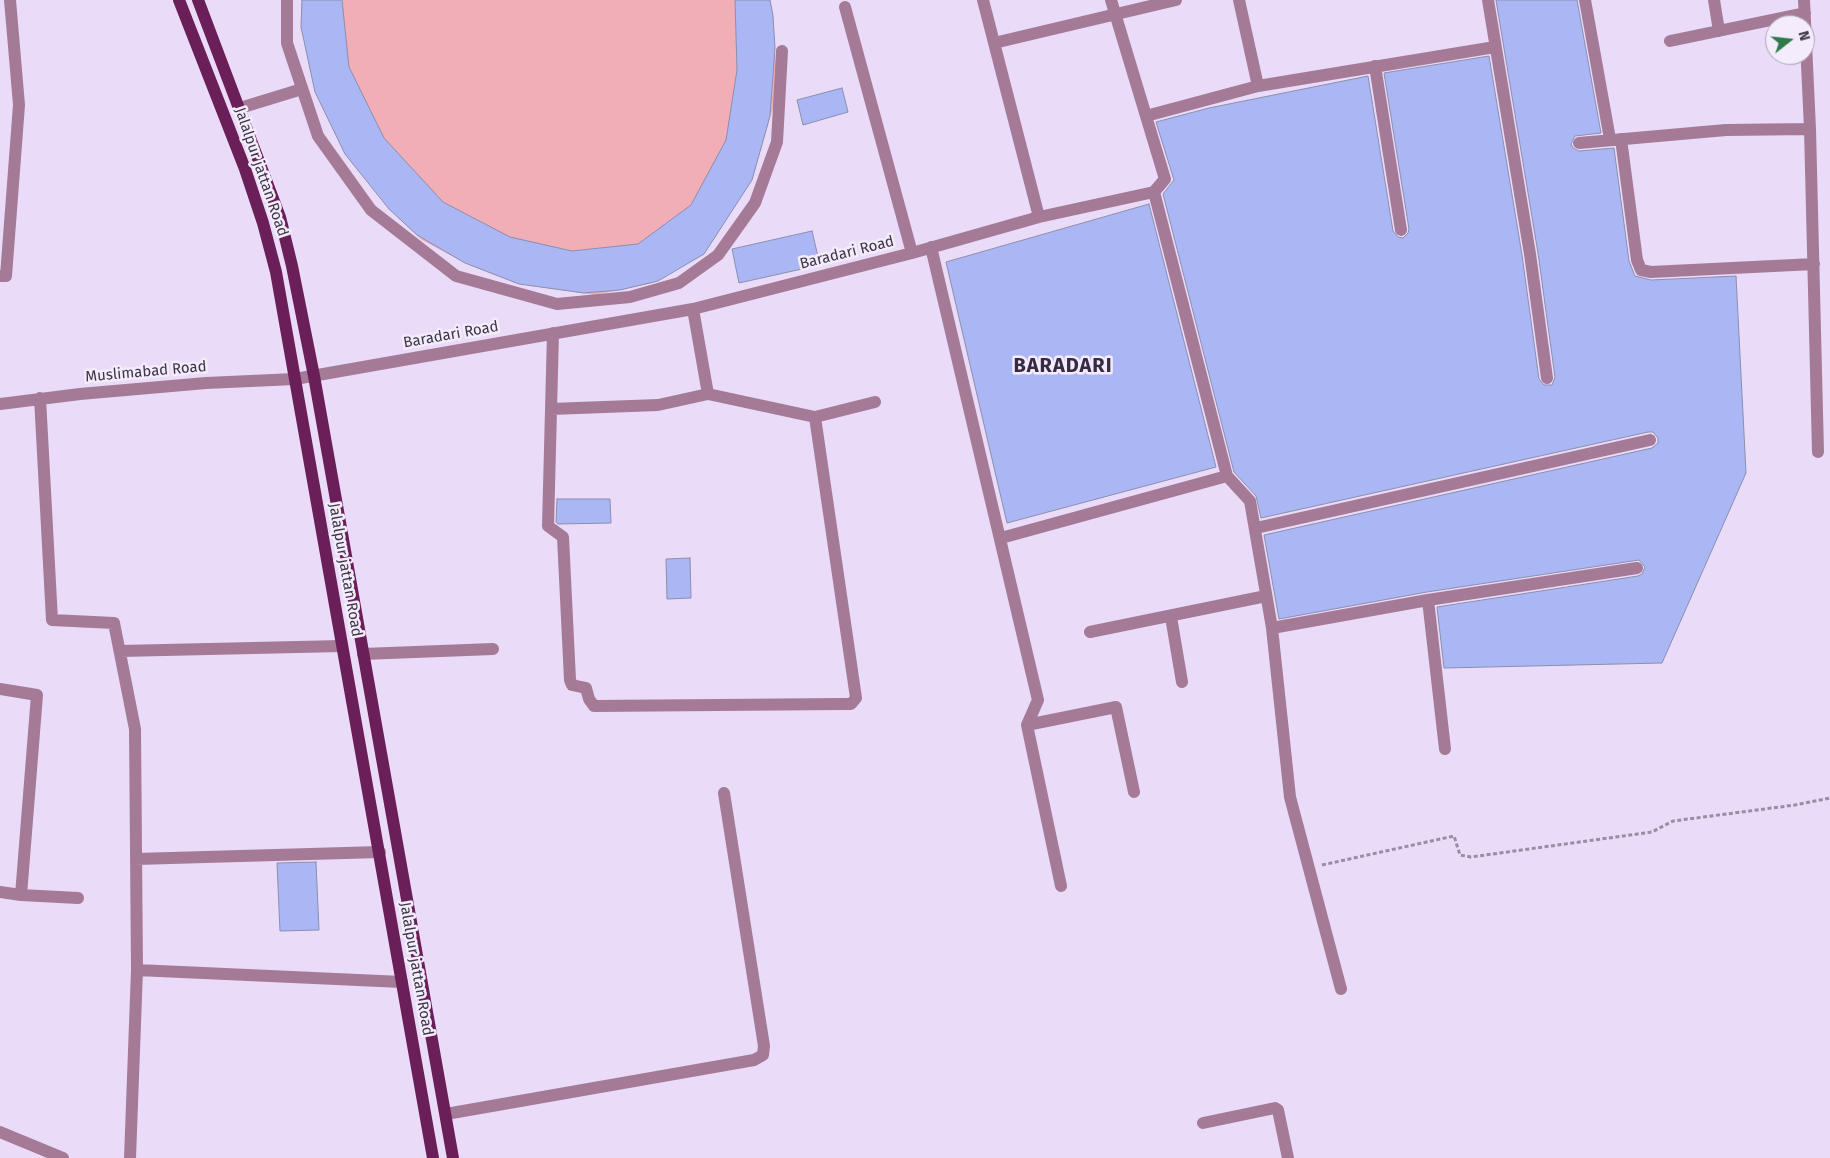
<!DOCTYPE html>
<html>
<head>
<meta charset="utf-8">
<style>
	body { margin:0 }
	#map { position:relative; width:1830px; height:1158px; overflow:hidden; background:#eadbf9; font-family:"Fira Sans",sans-serif }
	canvas { display:block }
	.north { position:absolute; left:1765px; top:15px; width:50px; height:50px; box-sizing:border-box; background:#f4ebfd; border:1px solid #aba3b3; border-radius:50%; rotate:74deg; font-size:14px; font-weight:700; line-height:20px; text-align:center; color:#3d3743 }
	.north::after { content:''; display:block; margin:auto; width:18px; height:22px; background:#2f7b4a; clip-path:polygon(50% 0,100% 100%,50% 72%,0 100%) }
</style>
</head>
<body>
<div id="map">
<canvas width="1830" height="1158"></canvas>
<div class="north">N</div>
</div>
<script>
const context = document.querySelector('canvas').getContext('2d');
context.lineJoin = 'round';
function fill(path, color) {
  context.fillStyle = color;
  context.fill(path, 'evenodd');
}
function toPath(rows) {
  const path = new Path2D();
  for (const r of rows) {
    path.moveTo(r[0], r[1]);
    for (let i = 2; i < r.length; i += 2) path.lineTo(r[i], r[i + 1]);
  }
  return path;
}
function stroke(path, color, width, dash) {
  context.strokeStyle = color;
  context.lineWidth = width;
  context.lineCap = dash ? 'butt' : 'round';
  context.setLineDash(dash || []);
  context.stroke(path);
}
function drawText(font, color, halo, rows, align = 'center') {
  context.font = font + ' "Fira Sans",sans-serif';
  context.lineWidth = 5;
  context.setLineDash([]);
  context.textBaseline = 'middle';
  context.strokeStyle = halo;
  context.fillStyle = color;
  for (const [text, x, y, turn = 0] of rows) {
    context.save();
    context.translate(x, y);
    context.rotate((+turn || 0) * Math.PI / 180);
    context.textAlign = isNaN(turn) ? turn : align;
    if (halo) context.strokeText(text, 0, 0);
    context.fillText(text, 0, 0);
    context.restore();
  }
}
fill(toPath([
	[302,0,770,0,773,16,777,94,752,180,704,254,653,283,595,295,519,284,465,263,422,240,389,209,315,92,301,27]
]), '#f1aeb7');
const building = toPath([
	[302,0,342,0,349,67,384,138,443,202,510,237,572,251,638,244,691,205,726,140,737,70,735,0,770,0,773,16,775,48,770,116,752,180,704,254,658,281,620,290,584,293,519,284,465,263,417,235,389,209,345,154,315,92,301,27,302,0],
	[1496,0,1577,0,1601,133,1575,136,1571,144,1573,148,1579,151,1614,148,1629,261,1635,276,1651,280,1736,276,1746,473,1662,663,1444,668,1437,607,1638,576,1642,574,1645,567,1639,560,1427,592,1279,619,1264,535,1652,448,1658,443,1658,438,1653,432,1648,432,1261,518,1256,496,1234,472,1163,194,1174,180,1156,122,1209,108,1368,76,1393,231,1398,237,1403,238,1408,233,1409,229,1384,73,1489,56,1522,255,1539,379,1544,385,1552,385,1555,377,1538,253,1496,0],
	[842,88,848,112,803,125,797,100,842,88],
	[1149,204,1216,467,1007,523,946,262,1149,204],
	[812,231,820,265,739,283,732,249,812,231],
	[557,499,610,499,611,523,558,524,556,522,557,499],
	[690,558,691,598,667,599,666,559,690,558],
	[316,862,319,930,280,931,277,863,316,862]
]);
fill(building, '#abb6f4');
stroke(building, '#8a8fac', 1);
stroke(toPath([
	[1322,865,1454,836,1460,855,1471,857,1652,832,1673,821,1795,805,1830,798]
]), '#988ea3', 3, [4, 2.5]);
stroke(toPath([
	[287,0,287,43,318,136,371,210,456,276,557,304,630,297,679,283,718,255,755,203,777,142,782,51],
	[983,0,1039,217],
	[1239,0,1258,86],
	[1488,0,1530,254,1547,378],
	[1585,0,1610,139],
	[1714,0,1719,31],
	[1804,0,1810,129,1818,452],
	[845,7,912,253],
	[1670,41,1805,13],
	[994,43,1176,0],
	[1375,66,1401,230],
	[240,108,302,89],
	[1146,116,1258,86,1495,47],
	[1621,139,1637,260,1641,270,1651,272,1814,264],
	[1579,143,1726,130,1810,129],
	[1154,192,1227,476,1250,501,1272,628,1290,797,1341,989],
	[931,247,1038,700,1027,725,1061,886],
	[0,276,6,276,19,105,10,0],
	[693,309,708,394,815,417,875,402],
	[553,333,548,526,563,537,570,680,572,685,586,688,589,699,594,706,842,704,851,704,856,698,815,417],
	[40,398,52,620,114,623,135,729,137,970,130,1158],
	[0,404,80,394,206,383,295,379,693,309,912,253,1039,217,1154,192,1165,179,1111,0],
	[551,409,658,405,708,394],
	[1256,528,1650,440],
	[1001,538,1227,476],
	[1428,600,1445,749],
	[1171,617,1182,682],
	[1272,628,1428,600,1637,568],
	[1090,632,1266,596],
	[120,651,342,646],
	[363,654,493,649],
	[0,689,37,695,21,895,0,892],
	[1027,725,1116,707,1134,792],
	[136,859,380,852],
	[21,895,78,898],
	[137,970,402,982],
	[446,1114,754,1060,763,1055,764,1046,724,793],
	[1203,1123,1275,1108,1278,1110,1288,1158],
	[0,1132,63,1158]
]), '#a57a97', 12);
stroke(toPath([
	[179,0,245,169,263,223,276,272,433,1158],
	[198,0,280,217,292,266,314,376,453,1158]
]), '#6b1f59', 12);
drawText('15px', '#3d3743', '#f4ebfd', [
	["Jalalpur jattan Road",261,172,71],
	["Baradari Road",847,253,-14],
	["Baradari Road",451,335,-10],
	["Muslimabad Road",146,372,-5],
	["Jalalpur jattan Road",345,570,80],
	["Jalalpur jattan Road",416,969,80]
]);
context.letterSpacing = '1px';
drawText('bold 20px', '#372b43', '#f4ebfd', [
	["BARADARI",1063,366]
]);
context.letterSpacing = '0px';
</script>
</body>
</html>
